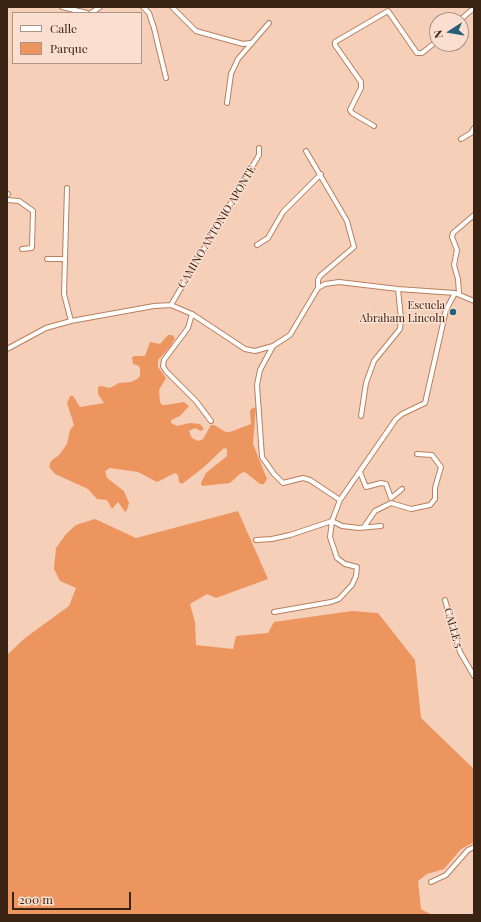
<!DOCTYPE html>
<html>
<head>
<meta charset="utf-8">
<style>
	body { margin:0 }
	#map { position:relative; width:481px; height:922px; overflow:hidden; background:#f6cfb9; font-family:"Playfair Display",serif }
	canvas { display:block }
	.frame { position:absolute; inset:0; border:8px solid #3b2314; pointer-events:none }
	.legend { position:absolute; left:12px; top:12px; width:130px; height:52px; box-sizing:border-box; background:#fadfd0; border:1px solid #ae9485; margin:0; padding:5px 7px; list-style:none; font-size:12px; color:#3b2314 }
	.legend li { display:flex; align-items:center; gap:8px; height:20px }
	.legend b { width:20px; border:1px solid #ae9485 }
	.north { position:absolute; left:429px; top:12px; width:40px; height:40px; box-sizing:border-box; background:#fadfd0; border:1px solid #ae9485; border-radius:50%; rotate:258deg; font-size:11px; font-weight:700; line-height:16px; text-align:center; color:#3b2314 }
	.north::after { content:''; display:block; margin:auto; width:14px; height:18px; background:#265f79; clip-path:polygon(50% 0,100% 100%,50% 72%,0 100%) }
	.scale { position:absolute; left:12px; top:892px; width:119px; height:18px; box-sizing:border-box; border:2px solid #3b2314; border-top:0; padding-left:5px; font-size:12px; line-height:14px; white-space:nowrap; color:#3b2314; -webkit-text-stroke:3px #fadfd0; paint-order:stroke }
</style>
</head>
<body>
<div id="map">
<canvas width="481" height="922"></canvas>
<div class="frame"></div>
<ul class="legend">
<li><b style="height:5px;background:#fff"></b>Calle</li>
<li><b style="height:11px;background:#ed955f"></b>Parque</li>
</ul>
<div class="north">N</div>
<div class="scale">200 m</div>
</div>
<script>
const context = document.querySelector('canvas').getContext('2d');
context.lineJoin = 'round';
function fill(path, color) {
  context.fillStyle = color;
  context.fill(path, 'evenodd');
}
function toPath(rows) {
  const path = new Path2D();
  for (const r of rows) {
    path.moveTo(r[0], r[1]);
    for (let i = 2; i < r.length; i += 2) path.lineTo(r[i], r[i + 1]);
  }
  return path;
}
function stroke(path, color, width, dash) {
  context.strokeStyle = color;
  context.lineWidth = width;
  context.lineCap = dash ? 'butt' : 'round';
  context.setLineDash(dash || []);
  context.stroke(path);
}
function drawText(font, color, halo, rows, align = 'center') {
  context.font = font + ' "Playfair Display",serif';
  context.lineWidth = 3;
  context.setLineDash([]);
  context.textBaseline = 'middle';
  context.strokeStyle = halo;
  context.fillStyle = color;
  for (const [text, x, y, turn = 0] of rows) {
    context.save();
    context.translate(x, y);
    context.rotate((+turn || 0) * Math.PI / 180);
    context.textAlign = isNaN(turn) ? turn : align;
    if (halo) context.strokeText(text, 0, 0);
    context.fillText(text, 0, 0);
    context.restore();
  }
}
fill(toPath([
	[168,335,172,335,175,338,170,347,158,360,158,367,166,378,159,390,160,402,162,405,165,405,184,402,189,406,180,416,171,420,171,423,177,426,190,423,200,424,204,429,201,431,195,428,189,431,192,438,198,441,203,439,211,425,214,425,226,432,230,432,251,424,250,412,251,409,256,407,253,444,267,479,264,484,260,484,245,472,241,473,230,483,202,486,201,483,206,473,227,456,227,449,224,448,204,467,182,484,179,482,178,475,175,473,157,482,138,472,110,468,105,471,107,478,124,491,129,503,127,510,125,512,118,502,112,509,107,500,97,499,88,489,55,474,49,467,51,461,59,455,67,444,70,430,74,425,67,403,70,396,73,396,80,407,104,403,98,394,98,387,101,386,110,388,119,383,131,382,137,379,140,376,140,369,139,366,133,364,132,357,135,356,145,356,150,342,160,344],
	[238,511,268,579,216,598,207,594,190,604,195,622,196,645,233,649,236,636,268,633,274,622,352,611,378,613,415,660,421,718,474,769,474,842,461,849,444,869,427,874,418,881,421,909,432,915,7,915,7,655,25,638,69,606,76,588,60,581,54,569,56,548,66,534,76,525,95,519,136,538]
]), '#ed955f');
const minor = toPath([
	[62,7,87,13],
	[143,7,149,13,154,28,166,78],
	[172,7,196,31,243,44,250,43],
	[91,13,100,7],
	[460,20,474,8],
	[227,103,231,74,238,59,269,23],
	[374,126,352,113,350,110,361,88,361,82,335,45,335,42,388,11,417,53,422,53,437,41],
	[461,139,471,133,474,128],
	[306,151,347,221,354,247,320,276,318,280,318,288],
	[67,188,64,294,71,321],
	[7,195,8,194],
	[7,200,19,201,33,211,32,248,22,249],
	[257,245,268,238,283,212,321,174],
	[47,259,65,259],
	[459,293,458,279,454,265,457,250,452,237,453,233,474,215],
	[171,305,259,155,259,148],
	[192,314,188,328,164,360,163,366,166,371,196,401,211,421],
	[273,346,260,370,257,385,262,457,274,474,283,483,303,478,310,480,340,500],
	[7,349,46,328,71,321,154,306,171,305,192,314,245,349,255,351,273,346,290,335,318,288,325,284,339,282,398,289,455,293,474,301],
	[361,416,366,383,374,361,400,329,401,319,398,289],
	[360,472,366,487,381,483,386,484,391,498,402,489],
	[364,527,375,511,391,503,411,509,430,505,435,499,435,488,441,467,432,455,417,454],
	[256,540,272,539,290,535,332,521,342,526,359,528,381,526],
	[445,600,460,652,474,676],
	[274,612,331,602,339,599,352,585,356,576,357,567,345,564,337,558,330,537,332,521,340,500,396,419,402,414,425,403,446,310,455,293],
	[431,882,446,875,468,850,474,847]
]);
stroke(minor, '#ba7f5c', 6);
stroke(minor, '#fff', 4);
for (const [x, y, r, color] of [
	[453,312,4,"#265f79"]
]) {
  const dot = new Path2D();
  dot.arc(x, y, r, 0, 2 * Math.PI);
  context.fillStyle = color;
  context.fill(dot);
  stroke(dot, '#fadfd0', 1.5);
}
drawText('11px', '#3b2314', '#fadfd0', [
	["CAMINO ANTONIO APONTE",217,227,-59],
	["CALLE 5",453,628,74]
]);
drawText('11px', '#3b2314', '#fadfd0', [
	["Escuela",445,306],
	["Abraham Lincoln",445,319]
], 'right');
</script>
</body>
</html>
